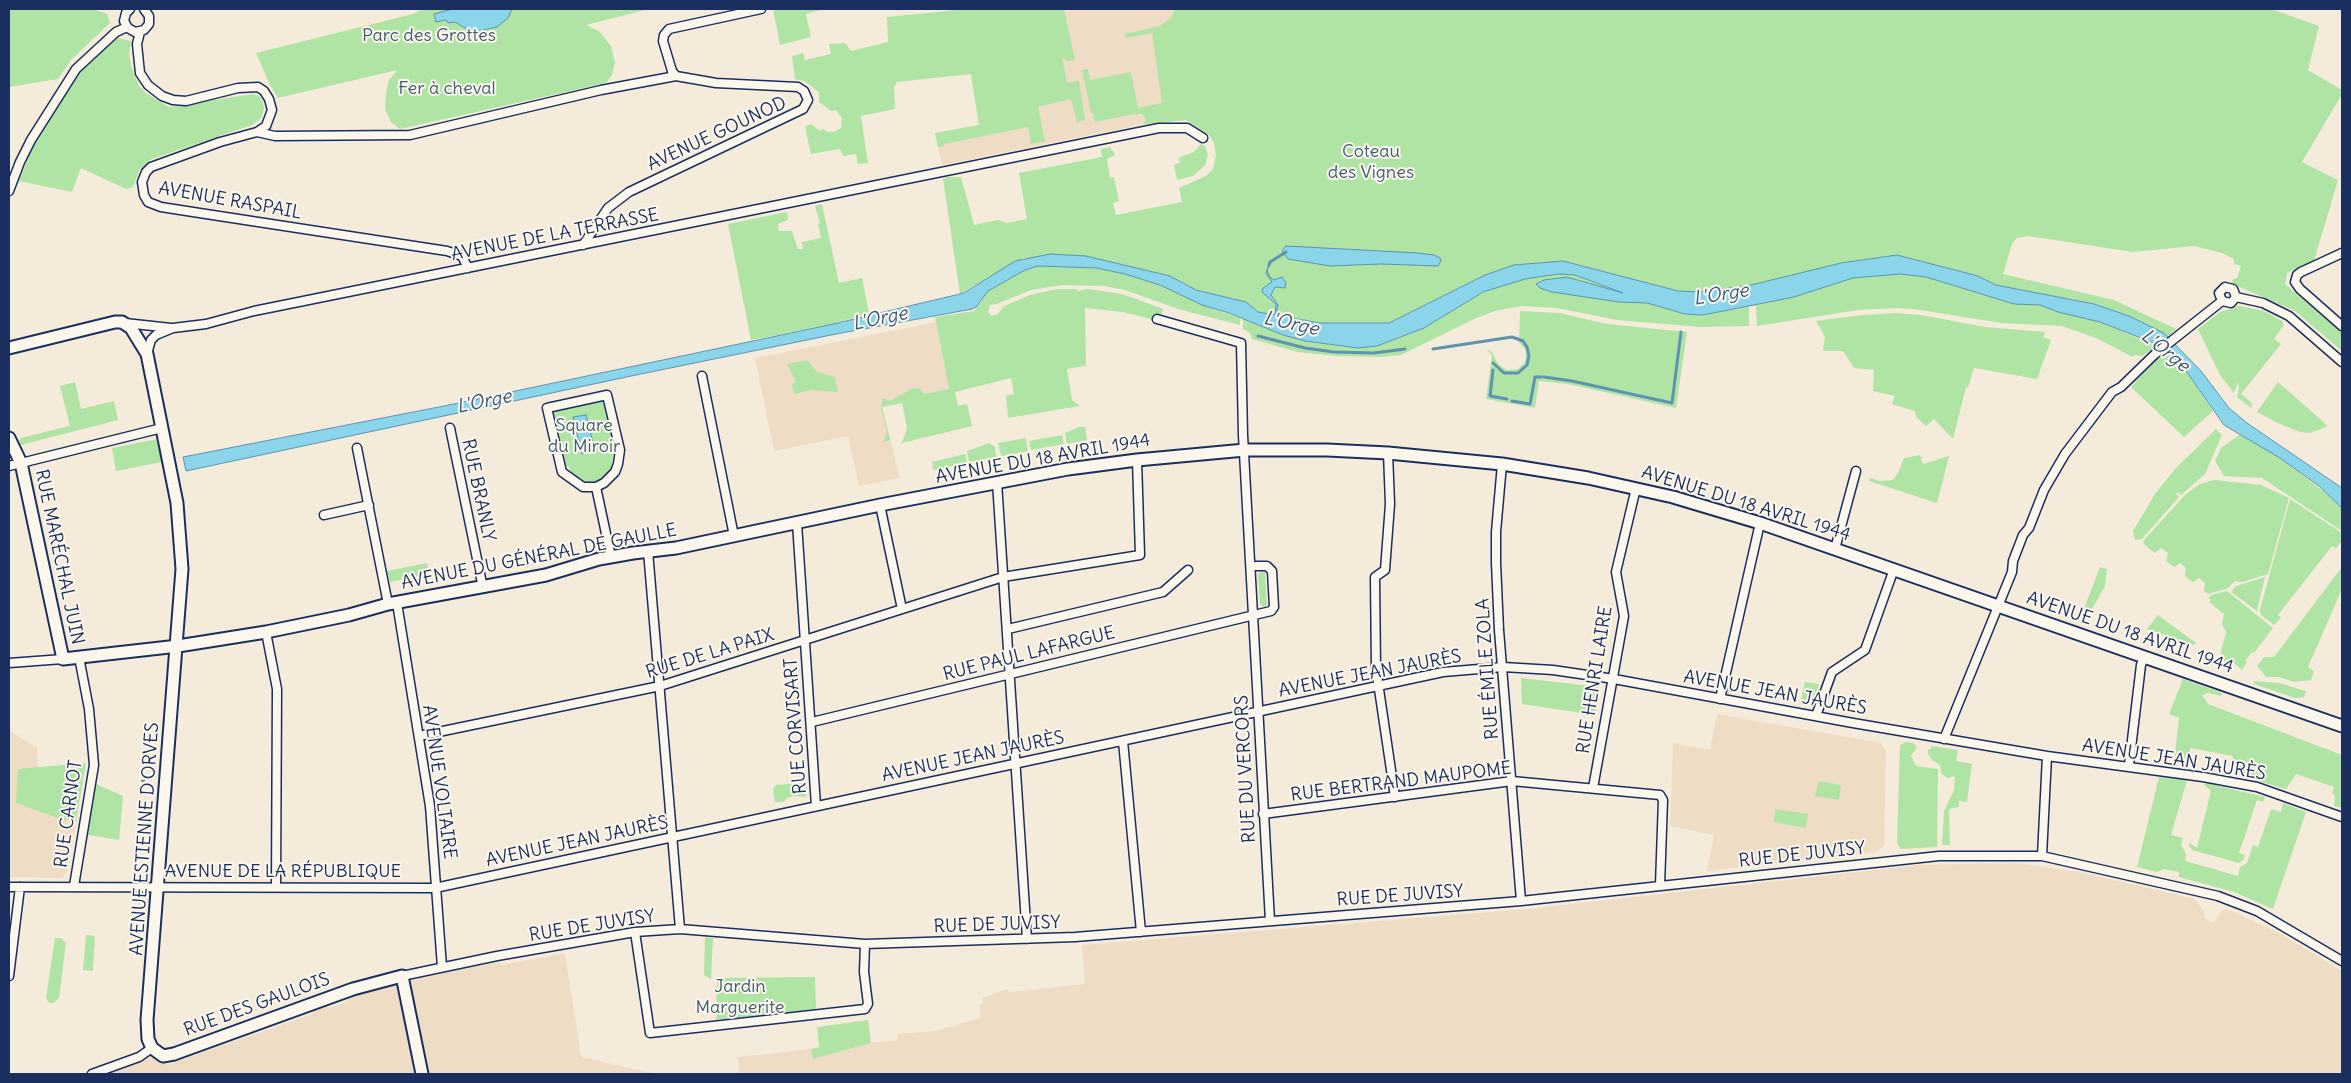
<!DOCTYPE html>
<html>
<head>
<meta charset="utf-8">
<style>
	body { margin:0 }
	#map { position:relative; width:2351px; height:1083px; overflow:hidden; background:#f5ebda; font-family:Delius,sans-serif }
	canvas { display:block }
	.frame { position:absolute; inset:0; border:10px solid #1b2f5e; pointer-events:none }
</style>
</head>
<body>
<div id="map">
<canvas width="2351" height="1083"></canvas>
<div class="frame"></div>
</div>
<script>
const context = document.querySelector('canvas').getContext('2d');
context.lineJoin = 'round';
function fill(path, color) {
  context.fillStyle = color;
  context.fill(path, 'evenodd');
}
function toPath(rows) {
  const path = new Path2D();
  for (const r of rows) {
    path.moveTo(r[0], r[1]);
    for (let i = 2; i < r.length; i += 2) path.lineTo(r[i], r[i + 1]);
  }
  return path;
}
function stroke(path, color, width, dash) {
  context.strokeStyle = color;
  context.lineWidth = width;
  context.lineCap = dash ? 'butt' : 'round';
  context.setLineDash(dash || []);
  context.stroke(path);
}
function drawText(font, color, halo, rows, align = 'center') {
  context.font = font + ' Delius,sans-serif';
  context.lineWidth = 4;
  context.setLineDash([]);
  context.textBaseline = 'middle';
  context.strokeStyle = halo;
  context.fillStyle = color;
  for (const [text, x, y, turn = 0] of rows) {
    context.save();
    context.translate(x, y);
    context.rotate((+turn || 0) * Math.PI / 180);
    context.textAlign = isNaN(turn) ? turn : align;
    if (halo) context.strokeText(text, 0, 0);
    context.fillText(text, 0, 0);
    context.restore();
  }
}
fill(toPath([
	[948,9,1180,9,1186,120,1145,124,942,165,935,133,979,125,967,48,952,49],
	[936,322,950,393,882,407,900,478,859,486,848,436,774,451,755,358],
	[1717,714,1881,743,1886,750,1884,845,1877,852,1707,871,1714,835,1670,826,1673,743,1710,750],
	[9,730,37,748,38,769,66,821,67,818,76,822,67,872,61,878,9,877],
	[2019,863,2085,873,2195,899,2204,912,2204,917,2214,923,2221,911,2227,909,2277,932,2342,971,2342,1074,736,1074,739,1073,738,1057,811,1049,813,1058,871,1043,898,1040,898,1034,935,1031,980,1018,980,1004,983,1004,982,998,1007,989,1009,992,1085,984,1082,945,1528,909,1919,865],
	[565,953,581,1057,656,1074,114,1074,112,1068,142,1058,158,1058,167,1065,312,1014,315,1008,322,1006,329,1008,347,1002,350,996,388,985,500,962,501,965]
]), '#eeddc4');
fill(toPath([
	[9,9,93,9,107,14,110,23,72,59,58,79,9,87],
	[423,9,649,9,586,25,599,31,611,46,615,63,612,75,606,83,400,129,391,122,385,109,386,92,389,80,397,70,278,98,270,85,256,53,413,14],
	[773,9,825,9,806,14,811,37,780,45],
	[967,9,1064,9,1075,60,1067,61,1062,57,1067,83,1079,81,1085,120,1077,122,1071,99,1038,107,1045,141,1031,144,1028,127,944,144,944,146,938,148,935,133,979,125,971,74,897,82,894,87,895,109,861,116,868,163,858,164,856,154,843,156,840,149,811,154,805,127,811,124,820,131,823,129,828,132,834,132,841,128,842,118,836,110,831,111,819,102,819,92,804,81,795,79,792,56,803,53,805,60,831,54,829,44,845,43,851,51,888,42,887,17],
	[1175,9,2271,9,2319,26,2308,70,2342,90,2342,94,2302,162,2338,180,2314,261,2287,273,2285,284,2342,333,2342,351,2295,311,2233,284,2232,280,2237,278,2241,266,2234,264,2234,259,2222,253,2194,246,2133,252,2028,236,2017,238,2012,244,2003,274,2114,300,2176,329,2168,336,2129,316,2094,304,1996,285,1978,276,1897,255,1841,263,1751,285,1701,292,1678,291,1563,261,1485,275,1389,323,1320,323,1258,312,1246,302,1196,290,1170,276,1023,258,960,294,943,179,946,177,961,177,974,225,998,220,1007,223,1027,219,1019,173,1102,157,1101,149,1110,147,1115,155,1107,159,1110,178,1114,177,1119,201,1113,203,1116,215,1182,202,1179,188,1206,176,1213,169,1216,155,1214,143,1209,135,1186,120,1145,124,1143,123,1147,120,1142,114,1135,114,1095,122,1093,113,1091,113,1082,70,1088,69,1090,80,1131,72,1138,108,1162,103,1152,33,1126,38,1125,34,1160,26,1171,18],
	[117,38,131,41,129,54,131,66,139,86,147,94,169,107,253,94,259,96,263,102,264,109,261,118,252,125,152,159,140,169,133,187,126,189,81,168,72,192,19,181,33,146,79,73],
	[1201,144,1205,146,1208,155,1205,165,1193,176,1177,180,1174,165,1181,162,1178,160,1181,157,1194,152],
	[822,204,839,283,862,278,869,313,829,325,751,340,728,224,787,212,788,220,778,224,779,231,792,231,798,249,803,249,802,242,821,238,818,224,820,223,815,206],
	[1038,266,1096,268,1125,274,1160,284,1202,305,1240,318,1240,325,1178,309,1125,290,1104,286,1062,285,1031,290,997,304,990,305,988,312,992,316,998,314,1004,306,1030,295,1057,289,1076,289,1078,291,1088,289,1122,294,1163,309,1160,317,1155,315,1154,320,1123,312,1085,308,1086,366,1067,369,1072,400,1080,406,1008,418,1006,396,1014,394,1011,378,955,392,958,406,967,404,972,426,902,443,907,428,902,403,882,407,890,440,883,442,887,432,881,408,883,398,890,401,913,388,919,389,925,394,949,389,935,317,974,311,988,291,1025,270],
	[1559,274,1575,275,1624,293,1552,292,1647,303,1685,314,1703,315,1794,297,1853,278,1900,274,1926,277,2014,304,2040,304,2058,312,2100,322,2156,346,2142,356,2134,355,2133,357,2096,338,2062,326,2001,323,1914,309,1897,308,1858,310,1757,326,1756,306,1749,306,1749,326,1701,327,1617,320,1557,308,1522,306,1495,311,1474,319,1401,355,1381,357,1337,356,1297,352,1252,339,1250,333,1243,329,1243,319,1283,335,1305,341,1358,348,1377,346,1424,328,1483,292,1518,280],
	[2239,306,2264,311,2282,321,2284,325,2274,339,2281,344,2241,394,2252,403,2251,408,2237,397,2239,387,2236,380,2237,385,2234,393,2220,375,2198,329,2220,312],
	[1520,311,1560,313,1607,324,1687,332,1676,408,1568,384,1539,381,1535,408,1486,399,1492,355,1486,349,1492,352,1498,364,1507,370,1518,369,1525,362,1526,351,1519,342],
	[1895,313,1921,315,1985,327,2045,332,2043,337,2051,340,2037,379,1974,368,1968,388,1966,387,1953,439,1934,419,1926,426,1916,417,1915,411,1892,404,1895,396,1873,391,1874,370,1854,368,1843,351,1823,351,1825,337,1816,321,1862,315],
	[2166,351,2184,368,2213,411,2184,437,2131,387,2156,359],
	[807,360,817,372,835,377,838,392,811,390,794,394,792,384,796,382,787,364],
	[75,382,81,409,114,401,118,420,21,445,19,441,21,438,70,426,60,386],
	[2278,382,2328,426,2311,433,2300,432,2280,424,2257,412],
	[600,400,605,405,617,454,613,455,611,471,603,480,596,483,586,483,574,477,568,466,564,467,552,415,554,410],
	[1079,427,1085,427,1087,440,1067,444,1065,433],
	[2216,429,2222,435,2205,474,2181,495,2179,492,2176,494,2179,497,2142,539,2135,540,2133,531,2155,494,2176,468],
	[1062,435,1064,444,1031,450,1029,441],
	[2239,435,2255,441,2280,458,2335,500,2342,508,2342,531,2262,478,2224,476,2215,461,2221,448],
	[1026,438,1028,451,1001,456,998,443],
	[158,439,162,462,116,471,112,448],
	[989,443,995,447,996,457,969,462,967,451],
	[965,454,967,463,933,470,932,462],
	[1920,455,1923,464,1949,456,1937,503,1869,481,1870,478,1880,481,1893,480,1898,473,1904,458],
	[2214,480,2261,485,2289,498,2268,574,2242,582,2235,581,2228,588,2208,594,2204,591,2205,583,2199,578,2193,582,2185,576,2186,568,2180,563,2174,567,2166,561,2168,553,2161,548,2155,553,2144,544,2143,541,2186,494,2200,484],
	[2290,499,2339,531,2342,534,2342,541,2336,548,2332,546,2278,615,2281,618,2274,625,2261,615,2260,610],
	[427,563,429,574,390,582,387,571],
	[2100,567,2107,569,2105,586,2089,614,2078,614,2079,608,2083,609,2085,606],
	[2342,567,2342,589,2308,667,2314,671,2311,680,2294,682,2279,677,2266,677,2257,666,2264,657,2274,657],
	[1262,571,1265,573,1267,604,1264,607,1260,604,1258,574],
	[2265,577,2257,611,2231,592,2236,586],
	[2227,591,2273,628,2254,653,2252,652,2245,661,2247,662,2242,670,2234,663,2219,660,2226,632,2222,624,2224,614,2209,602,2211,600,2208,598,2211,595],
	[2158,615,2196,643,2194,645,2147,629],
	[1521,678,1599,687,1595,715,1522,704],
	[2183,679,2222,693,2221,696,2209,693,2202,695,2208,704,2342,755,2342,808,2334,806,2335,795,2332,794,2334,787,2296,774,2286,789,2234,774,2232,764,2233,756,2190,748,2189,756,2178,763,2174,763,2179,718,2169,714],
	[2254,681,2278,683,2306,691,2304,697,2295,698,2254,684],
	[1805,682,1819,684,1814,701,1808,705,1800,704],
	[1905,742,1913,743,1917,747,1911,756,1916,766,1938,769,1937,847,1901,849,1897,843,1900,745],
	[1931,746,1958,750,1956,761,1972,764,1967,802,1959,801,1959,807,1949,809,1950,845,1942,845,1944,811,1954,790,1955,776,1948,778,1942,774,1940,765,1932,760,1928,754,1928,749,1931,749],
	[86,763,76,822,67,818,66,821,16,803,18,769],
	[2159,777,2187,780,2171,835,2183,838,2181,845,2186,854,2185,861,2238,876,2240,867,2247,863,2253,845,2258,847,2271,809,2281,812,2283,803,2306,812,2273,909,2234,892,2179,877,2179,872,2164,869,2157,872,2137,867],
	[1819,781,1841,785,1839,800,1815,796],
	[804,783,807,786,806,797,795,796,787,798,783,802,775,802,773,789,776,785],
	[2206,783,2265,797,2263,802,2257,800,2239,853,2245,855,2243,860,2239,863,2192,850,2189,846,2190,843,2197,848,2211,791,2204,785],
	[96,784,123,796,119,840,88,835],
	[1775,809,1808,814,1806,828,1774,822],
	[86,935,95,936,93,971,83,970],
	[705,937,713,938,711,979,704,975],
	[55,938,61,938,66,943,59,998,53,1003,49,1003,46,998],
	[815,977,816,1009,716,1020,717,978],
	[868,1020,871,1043,813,1059,811,1049,819,1047,817,1027]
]), '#afe4a5');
const water = toPath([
	[453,9,512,9,508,18,497,27,479,31,465,28,455,22,448,23,446,20,436,22,434,14,453,9],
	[1286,246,1418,253,1434,255,1440,258,1441,261,1438,266,1381,264,1330,266,1288,259,1282,251,1286,246],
	[1050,254,1086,256,1170,276,1196,290,1246,302,1258,312,1275,315,1276,304,1262,292,1263,288,1272,282,1266,273,1270,261,1271,263,1267,270,1269,276,1274,280,1282,277,1286,283,1285,288,1275,287,1271,295,1278,305,1276,315,1320,323,1389,323,1485,275,1514,265,1563,261,1678,291,1701,292,1751,285,1841,263,1897,255,1978,276,1996,285,2094,304,2129,316,2164,333,2201,371,2229,408,2247,423,2342,488,2342,508,2319,486,2280,458,2224,425,2184,368,2168,352,2151,342,2100,322,2058,312,2040,305,2014,304,1926,277,1900,274,1853,278,1794,297,1703,315,1685,314,1647,303,1619,302,1552,292,1540,288,1536,284,1544,280,1567,277,1623,293,1575,275,1559,274,1525,279,1483,292,1424,328,1377,346,1358,348,1305,341,1283,335,1229,313,1202,305,1160,285,1125,274,1096,268,1038,266,1025,270,988,291,976,307,972,309,836,334,636,375,186,471,183,457,449,405,829,325,964,293,1015,261,1050,254],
	[586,415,595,450,582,454,573,417,586,415]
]);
fill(water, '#8ad5ea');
stroke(water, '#5e93b2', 1);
stroke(toPath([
	[1269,265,1270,262,1286,252],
	[1258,336,1305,348,1334,352,1374,353,1405,349],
	[1433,349,1512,337,1523,341,1527,347,1529,356,1527,365,1518,373,1504,373,1493,363],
	[1493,370,1490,396,1507,399],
	[1544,377,1572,381,1672,403,1681,332],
	[1512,401,1530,404,1535,377,1541,377]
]), '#5e93b2', 3);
const street = toPath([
	[130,9,126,13,124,21,128,28,135,32,144,30,149,24,149,16,144,9],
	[140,32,137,44,140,73,148,85,162,96,173,100,186,101,238,88,258,87,264,91,269,99,272,110,266,126,257,132,220,142,151,167,146,172,142,182,144,195,148,202,161,207,193,212,447,251,462,256,468,268],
	[257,132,275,136,410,135,601,90,676,76],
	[9,191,20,162,31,140,76,69,116,32,127,27],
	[583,245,608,208,629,192,803,109,808,100,804,91,798,87,716,83,676,76,672,71,663,41,664,35,669,29,761,9],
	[2342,253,2301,272,2297,275,2295,282,2300,289,2342,326],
	[2236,297,2263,303,2289,316,2342,362],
	[2222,301,2219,293,2225,287,2233,289,2236,297],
	[2222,301,2231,303,2236,297],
	[1157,319,1241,343,1243,435,1270,921],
	[125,323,171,328],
	[147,354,151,340,156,335,173,328,206,324,254,311,1159,128,1187,128,1203,138],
	[702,376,734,536],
	[607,395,620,450,618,464,615,472,604,483,596,487,583,487,562,472,547,408,607,395],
	[450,428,483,588],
	[357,448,388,604],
	[1388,453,1390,504,1385,570,1375,577,1376,669,1395,797],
	[1502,464,1496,532,1496,563,1499,630,1521,901],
	[9,466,162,428],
	[997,482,1027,939],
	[596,487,611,557],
	[880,505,902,609],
	[324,515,369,505],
	[797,523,816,806],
	[1835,549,1856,471],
	[648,551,680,929],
	[397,603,430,806,442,967],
	[1008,629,1163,592,1188,570],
	[266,632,277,689,276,887],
	[9,663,63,659],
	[1720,699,1760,523],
	[1816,716,1832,672,1865,650,1894,569],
	[812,722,1271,611,1274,607,1272,571,1267,566,1251,566],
	[419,736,660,686,1003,577,1140,555,1137,460],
	[1944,739,2012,572,2013,561,2023,535,2029,528,2044,490,2065,454,2112,392,2121,387,2155,354,2222,301],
	[1123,741,1141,932],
	[2129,765,2141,665,2144,657],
	[1593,788,1624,616,1616,572,1636,488],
	[1263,814,1512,781,1660,795,1663,800,1660,885],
	[2042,856,2047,756],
	[74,886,94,765,89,709,79,657],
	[9,887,435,888,1443,672,1503,667,1553,670,1614,679,1853,723,2047,756,2203,777,2257,787,2342,817],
	[635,932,650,1033,865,1009,868,1004,864,972,865,944],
	[9,976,20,887],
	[402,976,497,956,635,932,680,929,865,944,1075,937,1521,901,1939,856,2042,856,2218,896,2257,911,2342,961],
	[92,1074,139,1057,152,1048]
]);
const secondary = toPath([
	[9,348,115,322,122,322,131,328,147,354,177,503,182,569,147,1020,148,1039,152,1048,163,1056,174,1054,353,989,402,976,422,1074],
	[9,438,21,463,63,659,178,646,266,632,349,615,388,604,546,575,599,559,633,553,676,548,880,505,1068,469,1137,460,1245,450,1327,450,1388,453,1502,464,1588,478,1673,497,1760,523,2342,726]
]);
stroke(street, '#1b2f5e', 11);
stroke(secondary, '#1b2f5e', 15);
stroke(street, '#fbf7ec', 8);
stroke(secondary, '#fbf7ec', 11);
drawText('18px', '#405c70', '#fbf7ec', [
	["Parc des Grottes",429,36],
	["Fer à cheval",447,89],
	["Coteau",1371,152],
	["des Vignes",1371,173],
	["Square",584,426],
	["du Miroir",584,447],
	["Jardin",740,987],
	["Marguerite",740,1008]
]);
drawText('18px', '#1b2f5e', '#fbf7ec', [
	["AVENUE GOUNOD",717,134,-25],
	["AVENUE RASPAIL",230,201,10],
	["AVENUE DE LA TERRASSE",555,235,-11],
	["AVENUE DU 18 AVRIL 1944",1043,459,-10],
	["RUE BRANLY",478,490,78],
	["AVENUE DU 18 AVRIL 1944",1746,504,17],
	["RUE MARÉCHAL JUIN",59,557,78],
	["AVENUE DU GÉNÉRAL DE GAULLE",539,557,-11],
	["AVENUE DU 18 AVRIL 1944",2130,633,19],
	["RUE DE LA PAIX",710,654,-17],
	["RUE PAUL LAFARGUE",1029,654,-14],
	["RUE ÉMILE ZOLA",1488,669,-94],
	["AVENUE JEAN JAURÈS",1370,674,-11],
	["RUE HENRI LAIRE",1595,680,-81],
	["AVENUE JEAN JAURÈS",1775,693,10],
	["RUE CORVISART",796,726,-94],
	["AVENUE JEAN JAURÈS",973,757,-12],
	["AVENUE JEAN JAURÈS",2174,760,9],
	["RUE DU VERCORS",1246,769,-93],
	["AVENUE VOLTAIRE",439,782,82],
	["RUE BERTRAND MAUPOME",1401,782,-7],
	["RUE CARNOT",69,814,-82],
	["AVENUE ESTIENNE D'ORVES",145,839,-86],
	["AVENUE JEAN JAURÈS",577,842,-12],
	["RUE DE JUVISY",1802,855,-6],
	["AVENUE DE LA RÉPUBLIQUE",283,872],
	["RUE DE JUVISY",1400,896,-4],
	["RUE DE JUVISY",997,925,-2],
	["RUE DE JUVISY",592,926,-9],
	["RUE DES GAULOIS",257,1005,-20]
]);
drawText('italic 19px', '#375881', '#fbf7ec', [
	["L'Orge",1721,295,-9],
	["L'Orge",880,319,-12],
	["L'Orge",1291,324,12],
	["L'Orge",2165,351,39],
	["L'Orge",484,402,-12]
]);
</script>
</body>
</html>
